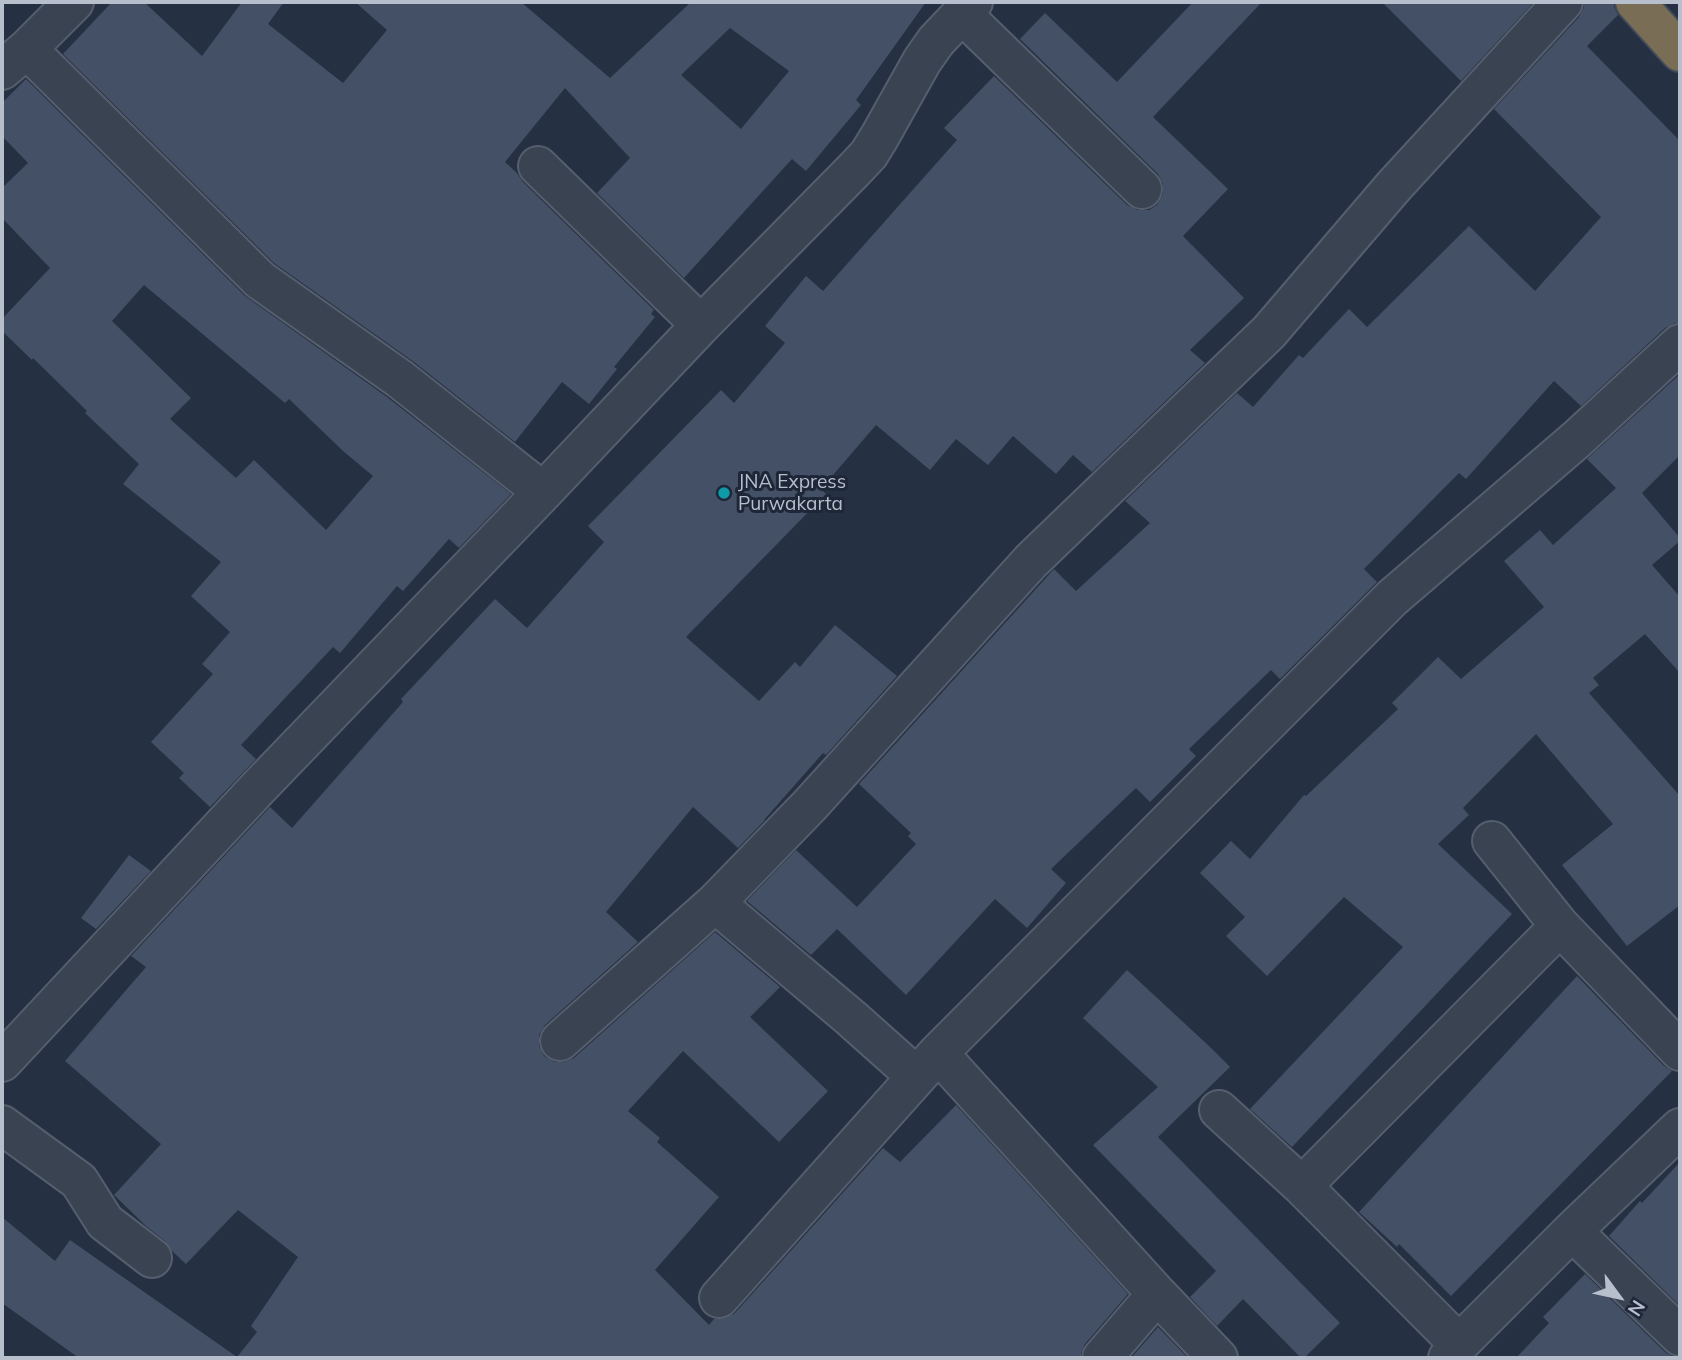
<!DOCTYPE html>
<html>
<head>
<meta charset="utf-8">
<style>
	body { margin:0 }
	#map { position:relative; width:1682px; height:1360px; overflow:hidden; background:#253043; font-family:Mulish,sans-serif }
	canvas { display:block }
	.frame { position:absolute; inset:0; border:4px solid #b7becc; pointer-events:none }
	.north { position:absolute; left:1584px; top:1262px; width:70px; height:70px; -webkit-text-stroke:5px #1e2738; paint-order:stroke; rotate:123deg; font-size:19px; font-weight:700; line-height:28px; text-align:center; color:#b7becc }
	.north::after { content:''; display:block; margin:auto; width:24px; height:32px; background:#b7becc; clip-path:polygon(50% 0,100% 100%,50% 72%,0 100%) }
</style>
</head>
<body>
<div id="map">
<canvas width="1682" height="1360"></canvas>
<div class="frame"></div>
<div class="north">N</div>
</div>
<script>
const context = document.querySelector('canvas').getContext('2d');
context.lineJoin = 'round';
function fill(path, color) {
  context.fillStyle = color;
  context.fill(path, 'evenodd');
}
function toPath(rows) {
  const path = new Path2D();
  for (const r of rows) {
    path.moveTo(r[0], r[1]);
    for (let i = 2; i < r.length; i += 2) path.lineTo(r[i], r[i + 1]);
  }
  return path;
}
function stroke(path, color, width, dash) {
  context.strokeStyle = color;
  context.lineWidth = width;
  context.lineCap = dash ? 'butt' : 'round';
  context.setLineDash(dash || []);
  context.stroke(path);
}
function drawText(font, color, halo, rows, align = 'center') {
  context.font = font + ' Mulish,sans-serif';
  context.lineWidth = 6;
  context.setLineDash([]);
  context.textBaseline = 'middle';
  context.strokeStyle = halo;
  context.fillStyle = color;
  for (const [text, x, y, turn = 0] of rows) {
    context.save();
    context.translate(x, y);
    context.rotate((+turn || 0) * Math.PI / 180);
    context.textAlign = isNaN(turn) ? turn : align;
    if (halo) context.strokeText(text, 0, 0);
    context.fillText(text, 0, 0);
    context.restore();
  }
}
fill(toPath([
	[112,2,144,2,202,56,242,2,284,2,268,24,343,83,387,30,355,2,521,2,610,78,691,2,926,2,856,100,861,105,806,171,792,159,684,278,597,193,630,158,565,88,505,162,517,173,523,182,654,310,651,314,655,317,614,367,617,369,589,404,562,382,515,442,414,362,274,263,63,54],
	[730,28,789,71,741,129,681,75],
	[1193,2,1262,2,1153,117,1228,189,1183,236,1244,298,1190,350,1205,363,1092,472,1073,455,1056,474,1013,436,988,465,956,439,930,470,876,425,821,489,826,494,686,637,759,701,795,662,800,667,835,625,897,676,826,755,823,753,764,820,765,820,738,848,693,807,606,912,638,942,545,1025,539,1035,539,1046,544,1056,554,1062,564,1062,574,1058,715,932,780,987,750,1017,828,1091,779,1142,683,1051,628,1111,660,1138,657,1142,719,1197,655,1270,709,1325,714,1319,726,1318,735,1313,883,1148,900,1162,956,1105,1128,1294,1085,1344,1081,1353,1081,1358,79,1358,2,1303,2,1217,55,1261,70,1240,237,1357,257,1332,251,1326,298,1257,238,1210,186,1264,172,1251,165,1241,146,1226,114,1195,161,1144,65,1061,146,967,131,956,270,807,292,828,403,702,401,699,495,599,527,628,604,542,588,526,721,390,734,403,785,343,765,326,806,276,823,291,957,140,944,128,994,76,1127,205,1137,210,1149,210,1157,205,1163,194,1163,184,1158,174,1020,39,1045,13,1117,82],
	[1382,2,1534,2,1461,81],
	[1584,2,1614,2,1614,7,1618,15,1587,46,1680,141,1680,323,1675,323,1665,328,1581,406,1554,381,1466,479,1459,473,1364,569,1377,582,1280,679,1271,670,1189,749,1196,756,1150,802,1136,788,1051,869,1066,883,1027,928,995,899,906,995,837,929,811,955,747,901,796,850,857,907,916,844,908,836,911,833,859,784,1054,569,1076,591,1150,523,1125,501,1237,393,1253,407,1299,355,1303,358,1349,309,1367,327,1469,226,1535,291,1601,217,1494,109,1579,17,1584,7],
	[26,79,245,296,387,397,511,494,459,548,449,539,403,591,397,586,340,653,333,647,241,745,256,759,210,807,179,778,184,773,151,742,213,674,202,664,230,632,191,596,221,562,123,484,139,464,85,413,87,411,33,358,32,360,2,331,2,319,50,268,2,218,2,188,28,163,2,136,2,103],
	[144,285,285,403,289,399,343,451,373,476,326,530,254,460,236,478,170,419,191,398,112,321],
	[1680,374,1680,455,1642,493,1680,538,1680,541,1652,565,1680,597,1680,673,1645,634,1593,678,1599,685,1589,693,1680,796,1680,905,1627,946,1562,865,1613,824,1536,734,1463,808,1469,815,1438,844,1512,914,1292,1147,1250,1109,1403,947,1344,897,1267,976,1226,936,1245,917,1200,873,1231,841,1250,859,1304,795,1306,796,1398,709,1392,703,1438,657,1461,679,1544,607,1504,561,1540,530,1553,545,1616,488,1587,459],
	[129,855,151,871,96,929,81,918],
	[1127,970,1210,1047,1230,1067,1158,1137,1340,1323,1304,1358,1301,1358,1243,1299,1217,1326,1190,1297,1216,1271,1093,1145,1158,1087,1083,1018],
	[1577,976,1664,1066,1672,1071,1451,1296,1399,1244,1397,1247,1359,1212],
	[1680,1162,1680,1306,1609,1236,1640,1201,1642,1203],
	[1585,1274,1665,1352,1674,1357,1680,1358,1516,1358,1549,1323,1543,1317],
	[1158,1327,1188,1358,1131,1358]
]), '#445065');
const minor = toPath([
	[962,14,1142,189],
	[27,49,260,280,400,379,543,492],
	[2,70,27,49,74,2],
	[538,166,701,325],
	[1492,841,1560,926,1680,1051],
	[715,903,851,1018,916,1076],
	[560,1041,715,903,810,805,1031,561,1269,332,1394,186,1563,2],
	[938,1053,1157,1294,1218,1358],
	[2,1062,258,788,543,492,701,325,854,170,869,154,880,136,922,61,936,41,973,2],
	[1219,1110,1302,1186,1459,1344],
	[2,1125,79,1181,105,1222,152,1258],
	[1302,1186,1560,926],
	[1572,1231,1680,1336],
	[719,1298,938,1053,1392,598,1577,439,1680,344],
	[1102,1358,1157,1294],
	[1448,1358,1459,1344,1572,1231,1680,1128]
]);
const highway = toPath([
	[1635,2,1680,52]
]);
stroke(minor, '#555e6d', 42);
stroke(highway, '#414b5a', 42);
stroke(minor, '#3a4352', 38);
stroke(highway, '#796d56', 38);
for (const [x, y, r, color] of [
	[724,493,7,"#0f9aa8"]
]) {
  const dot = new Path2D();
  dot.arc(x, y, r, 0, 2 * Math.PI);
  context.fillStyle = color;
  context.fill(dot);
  stroke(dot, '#1e2738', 2.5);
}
drawText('19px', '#b7becc', '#1e2738', [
	["JNA Express",738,482],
	["Purwakarta",738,504]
], 'left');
</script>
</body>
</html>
